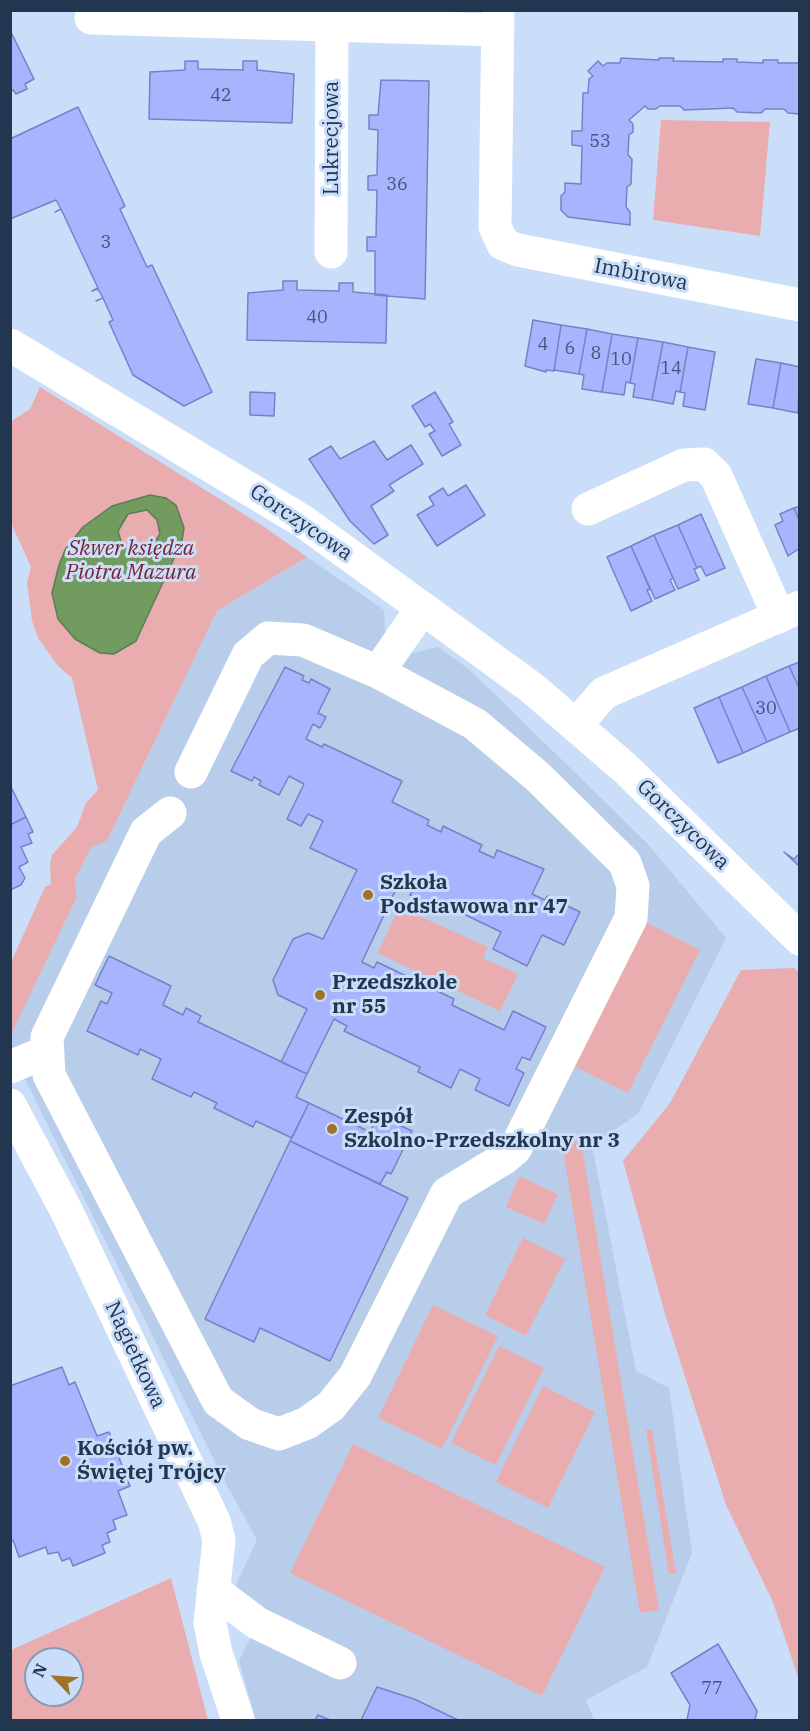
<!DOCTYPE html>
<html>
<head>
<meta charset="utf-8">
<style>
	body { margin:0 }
	#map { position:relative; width:810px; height:1731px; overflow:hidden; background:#cadef9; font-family:"IBM Plex Serif",serif }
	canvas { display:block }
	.frame { position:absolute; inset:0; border:12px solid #233650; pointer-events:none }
	.north { position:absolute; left:24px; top:1647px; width:60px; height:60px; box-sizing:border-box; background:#cadef9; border:2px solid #879bb5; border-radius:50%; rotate:295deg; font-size:16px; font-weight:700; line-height:24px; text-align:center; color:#233650 }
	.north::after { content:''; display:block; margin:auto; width:21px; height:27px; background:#a17326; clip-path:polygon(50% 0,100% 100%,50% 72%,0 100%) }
</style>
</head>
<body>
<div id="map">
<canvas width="810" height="1731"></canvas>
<div class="frame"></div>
<div class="north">N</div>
</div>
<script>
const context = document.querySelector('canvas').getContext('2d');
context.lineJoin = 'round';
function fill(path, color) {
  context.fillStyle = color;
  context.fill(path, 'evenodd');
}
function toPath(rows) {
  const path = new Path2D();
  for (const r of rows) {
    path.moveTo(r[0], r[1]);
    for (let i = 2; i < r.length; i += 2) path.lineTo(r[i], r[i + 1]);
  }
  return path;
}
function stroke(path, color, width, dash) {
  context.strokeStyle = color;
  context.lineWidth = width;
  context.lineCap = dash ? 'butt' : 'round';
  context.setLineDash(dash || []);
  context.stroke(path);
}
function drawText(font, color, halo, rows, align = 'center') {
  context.font = font + ' "IBM Plex Serif",serif';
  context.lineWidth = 6;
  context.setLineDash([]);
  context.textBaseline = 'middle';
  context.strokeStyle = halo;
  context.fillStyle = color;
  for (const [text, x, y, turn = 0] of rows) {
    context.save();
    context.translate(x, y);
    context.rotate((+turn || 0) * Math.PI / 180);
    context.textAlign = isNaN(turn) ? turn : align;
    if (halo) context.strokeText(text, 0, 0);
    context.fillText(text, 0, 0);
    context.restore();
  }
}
fill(toPath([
	[307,557,384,610,385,632,412,653,438,647,470,670,648,844,726,938,638,1114,592,1145,636,1371,669,1388,692,1553,647,1667,586,1700,594,1720,256,1720,239,1661,260,1617,235,1587,257,1540,226,1484,11,1051,10,1034,77,897,75,879,91,847,107,841,217,611]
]), '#b8cdea');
fill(toPath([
	[661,120,770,122,760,236,653,220],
	[40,387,263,526,307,557,217,611,107,841,91,847,75,879,77,897,11,1034,11,962,45,887,51,884,50,864,52,855,77,827,86,803,98,790,72,678,58,666,38,638,32,621,27,583,31,567,11,523,10,422,30,409],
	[399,907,488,947,483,958,518,974,500,1011,378,953],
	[640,919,700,950,628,1093,568,1063],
	[794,968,800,973,799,1680,773,1602,726,1505,665,1314,623,1161,670,1103,741,970],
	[581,1141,659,1610,640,1613,562,1144],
	[519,1176,558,1194,544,1224,506,1207],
	[523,1238,565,1259,526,1336,485,1315],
	[433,1305,498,1336,442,1449,378,1418],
	[499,1346,544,1368,496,1465,451,1443],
	[543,1386,595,1412,548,1508,496,1482],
	[652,1429,676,1573,669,1574,646,1430],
	[353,1444,605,1567,542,1696,290,1573],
	[171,1578,208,1720,11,1720,11,1650],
	[36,1659,72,1659,72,1695,36,1695]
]), '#eaadaf');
const water = toPath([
	[150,495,166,498,176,505,184,528,182,541,136,641,114,654,100,653,75,639,58,619,52,593,59,565,65,550,83,527,112,506,150,495],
	[147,510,157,520,160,534,152,546,140,556,132,554,122,545,118,531,128,514,147,510]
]);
fill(water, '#729b5f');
stroke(water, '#5a7d5a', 1.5);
const building = toPath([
	[10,30,34,79,25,84,27,89,16,94,13,90,10,91,10,30],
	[621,58,659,60,659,58,674,58,673,61,723,62,723,59,737,59,737,62,763,63,763,60,778,60,778,63,800,63,800,114,788,113,784,109,765,109,761,113,737,112,733,108,684,110,680,106,660,106,656,109,648,109,645,106,629,120,633,124,633,132,629,135,628,155,632,159,631,184,627,187,626,207,630,212,630,225,568,217,561,210,561,196,565,192,565,183,581,184,582,146,572,145,572,131,582,131,583,93,588,93,589,79,593,76,588,71,598,61,603,66,607,63,620,63,621,58],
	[185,61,198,61,198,69,243,70,243,61,257,61,257,70,294,74,292,123,149,119,150,72,185,70,185,61],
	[381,80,429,81,425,299,375,295,375,251,367,251,367,237,376,237,377,190,368,190,368,176,377,175,378,130,369,129,369,115,378,115,381,80],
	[78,107,125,206,120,209,147,267,152,265,212,392,184,406,133,375,109,322,113,320,103,298,96,301,103,298,98,289,92,291,98,288,61,209,55,212,61,209,56,200,10,219,10,139,78,107],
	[283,281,297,281,297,290,339,291,339,283,353,283,353,292,387,295,386,343,247,340,248,293,283,290,283,281],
	[533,320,561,325,554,371,546,370,546,372,525,366,533,320],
	[561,325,587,329,579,374,554,370,561,325],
	[587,329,612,334,602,392,582,389,584,375,579,374,587,329],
	[612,334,638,338,630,383,626,382,624,395,602,392,612,334],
	[638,338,663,342,652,400,633,397,635,384,630,383,638,338],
	[663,342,688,347,680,392,676,391,673,404,652,400,663,342],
	[688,347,715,352,705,410,683,406,685,393,680,392,688,347],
	[756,359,781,363,773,408,748,404,756,359],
	[781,363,800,367,798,413,773,408,781,363],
	[250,392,275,393,274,416,250,415,250,392],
	[435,392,453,422,449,424,461,445,442,456,429,434,435,431,430,424,425,427,412,406,435,392],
	[374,441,387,460,411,445,423,464,389,485,394,491,371,506,388,535,374,544,350,521,309,459,331,446,340,459,374,441],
	[466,485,485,515,437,546,417,515,434,505,429,497,443,488,448,496,466,485],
	[800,506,800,522,794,508,800,506],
	[794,508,800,522,800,548,788,556,775,525,783,521,780,514,794,508],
	[701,514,725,568,706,576,701,566,697,568,678,525,701,514],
	[678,525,697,568,694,569,699,580,678,589,654,535,678,525],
	[654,535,673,578,670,580,675,590,655,599,631,546,654,535],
	[631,546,650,589,647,590,652,601,631,611,607,557,631,546],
	[800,662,800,690,789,666,800,662],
	[789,666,800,690,800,728,790,732,766,676,789,666],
	[285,667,304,676,302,680,309,683,311,679,330,689,318,713,326,717,320,728,313,724,306,739,322,747,324,744,402,781,392,802,429,820,427,825,441,832,443,826,482,845,479,851,494,858,497,850,544,869,532,894,545,900,547,896,580,912,564,945,542,935,527,966,493,949,501,932,451,908,448,913,410,895,413,890,399,883,362,962,374,968,377,962,454,999,452,1005,504,1030,513,1011,546,1027,530,1060,522,1057,516,1069,524,1073,509,1106,475,1090,480,1079,460,1069,451,1088,418,1072,420,1067,344,1031,347,1026,334,1019,307,1074,281,1062,307,1009,278,995,273,980,293,939,308,933,323,939,357,870,310,848,323,821,308,814,301,826,287,819,304,784,289,776,279,795,259,785,261,781,254,777,252,781,231,771,285,667],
	[766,676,790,732,767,742,742,687,766,676],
	[742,687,767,742,743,753,719,697,742,687],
	[719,697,743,753,718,763,694,708,719,697],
	[10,785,26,817,10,825,10,785],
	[26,817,33,832,28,834,32,843,21,847,28,862,19,867,25,878,21,885,10,890,10,825,26,817],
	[784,852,794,859,800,853,800,867,784,852],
	[109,956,171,986,163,1005,183,1015,186,1008,201,1016,198,1022,307,1074,296,1097,309,1103,292,1138,256,1121,253,1127,214,1108,217,1103,194,1092,191,1097,152,1079,161,1059,140,1049,138,1055,87,1031,101,1001,107,1004,112,993,95,985,109,956],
	[309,1103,370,1132,378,1115,412,1131,391,1174,387,1172,380,1184,290,1141,309,1103],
	[290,1141,408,1198,330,1361,260,1328,254,1342,205,1319,290,1141],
	[62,1367,69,1385,75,1382,97,1436,109,1432,130,1486,118,1491,127,1515,113,1520,116,1529,107,1533,110,1542,102,1545,105,1553,73,1566,70,1558,62,1561,58,1552,48,1554,46,1547,19,1557,13,1540,10,1541,10,1386,62,1367],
	[718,1644,757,1711,755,1720,687,1720,690,1705,671,1673,718,1644],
	[377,1687,414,1699,458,1720,361,1720,377,1687],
	[318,1715,330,1720,315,1720,318,1715]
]);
fill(building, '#a8b5fe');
stroke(building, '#7681c7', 1.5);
stroke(toPath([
	[498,10,495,227,503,244,518,250,800,305],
	[91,18,498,30],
	[331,252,332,23],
	[10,345,304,522,532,688,626,769,800,939],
	[588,509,684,465,704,464,716,476,779,617],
	[378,672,421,610],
	[576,725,604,693,800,607],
	[170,813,146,832,47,1037,49,1075,218,1401,250,1424,279,1434,307,1423,331,1406,355,1376,447,1193,503,1159,515,1149,631,918,633,886,625,863,538,777,475,724,378,672,303,640,268,638,248,655,191,772],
	[10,1067,46,1052],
	[10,1105,66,1210,214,1521,219,1540,210,1623,216,1653,238,1720],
	[213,1590,257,1623,340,1663]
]), '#fff', 33);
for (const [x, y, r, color] of [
	[368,895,6,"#a17326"],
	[320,995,6,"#a17326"],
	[332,1129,6,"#a17326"],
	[65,1461,6,"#a17326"]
]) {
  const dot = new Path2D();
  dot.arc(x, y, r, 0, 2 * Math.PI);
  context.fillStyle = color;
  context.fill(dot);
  stroke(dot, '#cadef9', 2);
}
drawText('18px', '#44567c', null, [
	["42",221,96],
	["53",600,142],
	["36",397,185],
	["3",106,243],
	["40",317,318],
	["4",543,345],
	["6",570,349],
	["8",596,354],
	["10",621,360],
	["14",671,369],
	["30",766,709],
	["77",712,1689]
]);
drawText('21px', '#233650', '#cadef9', [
	["Lukrecjowa",332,138,-90],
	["Imbirowa",641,275,11],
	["Gorczycowa",301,523,34],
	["Gorczycowa",683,825,44],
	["Nagietkowa",135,1355,65]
]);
drawText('italic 21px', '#7a1d2d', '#cadef9', [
	["Skwer księdza",131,549],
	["Piotra Mazura",131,573]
]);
drawText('bold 21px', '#233650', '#cadef9', [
	["Szkoła",380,883],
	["Podstawowa nr 47",380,907],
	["Przedszkole",332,983],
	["nr 55",332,1007],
	["Zespół",344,1117],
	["Szkolno-Przedszkolny nr 3",344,1141],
	["Kościół pw.",77,1449],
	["Świętej Trójcy",77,1473]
], 'left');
</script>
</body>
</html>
